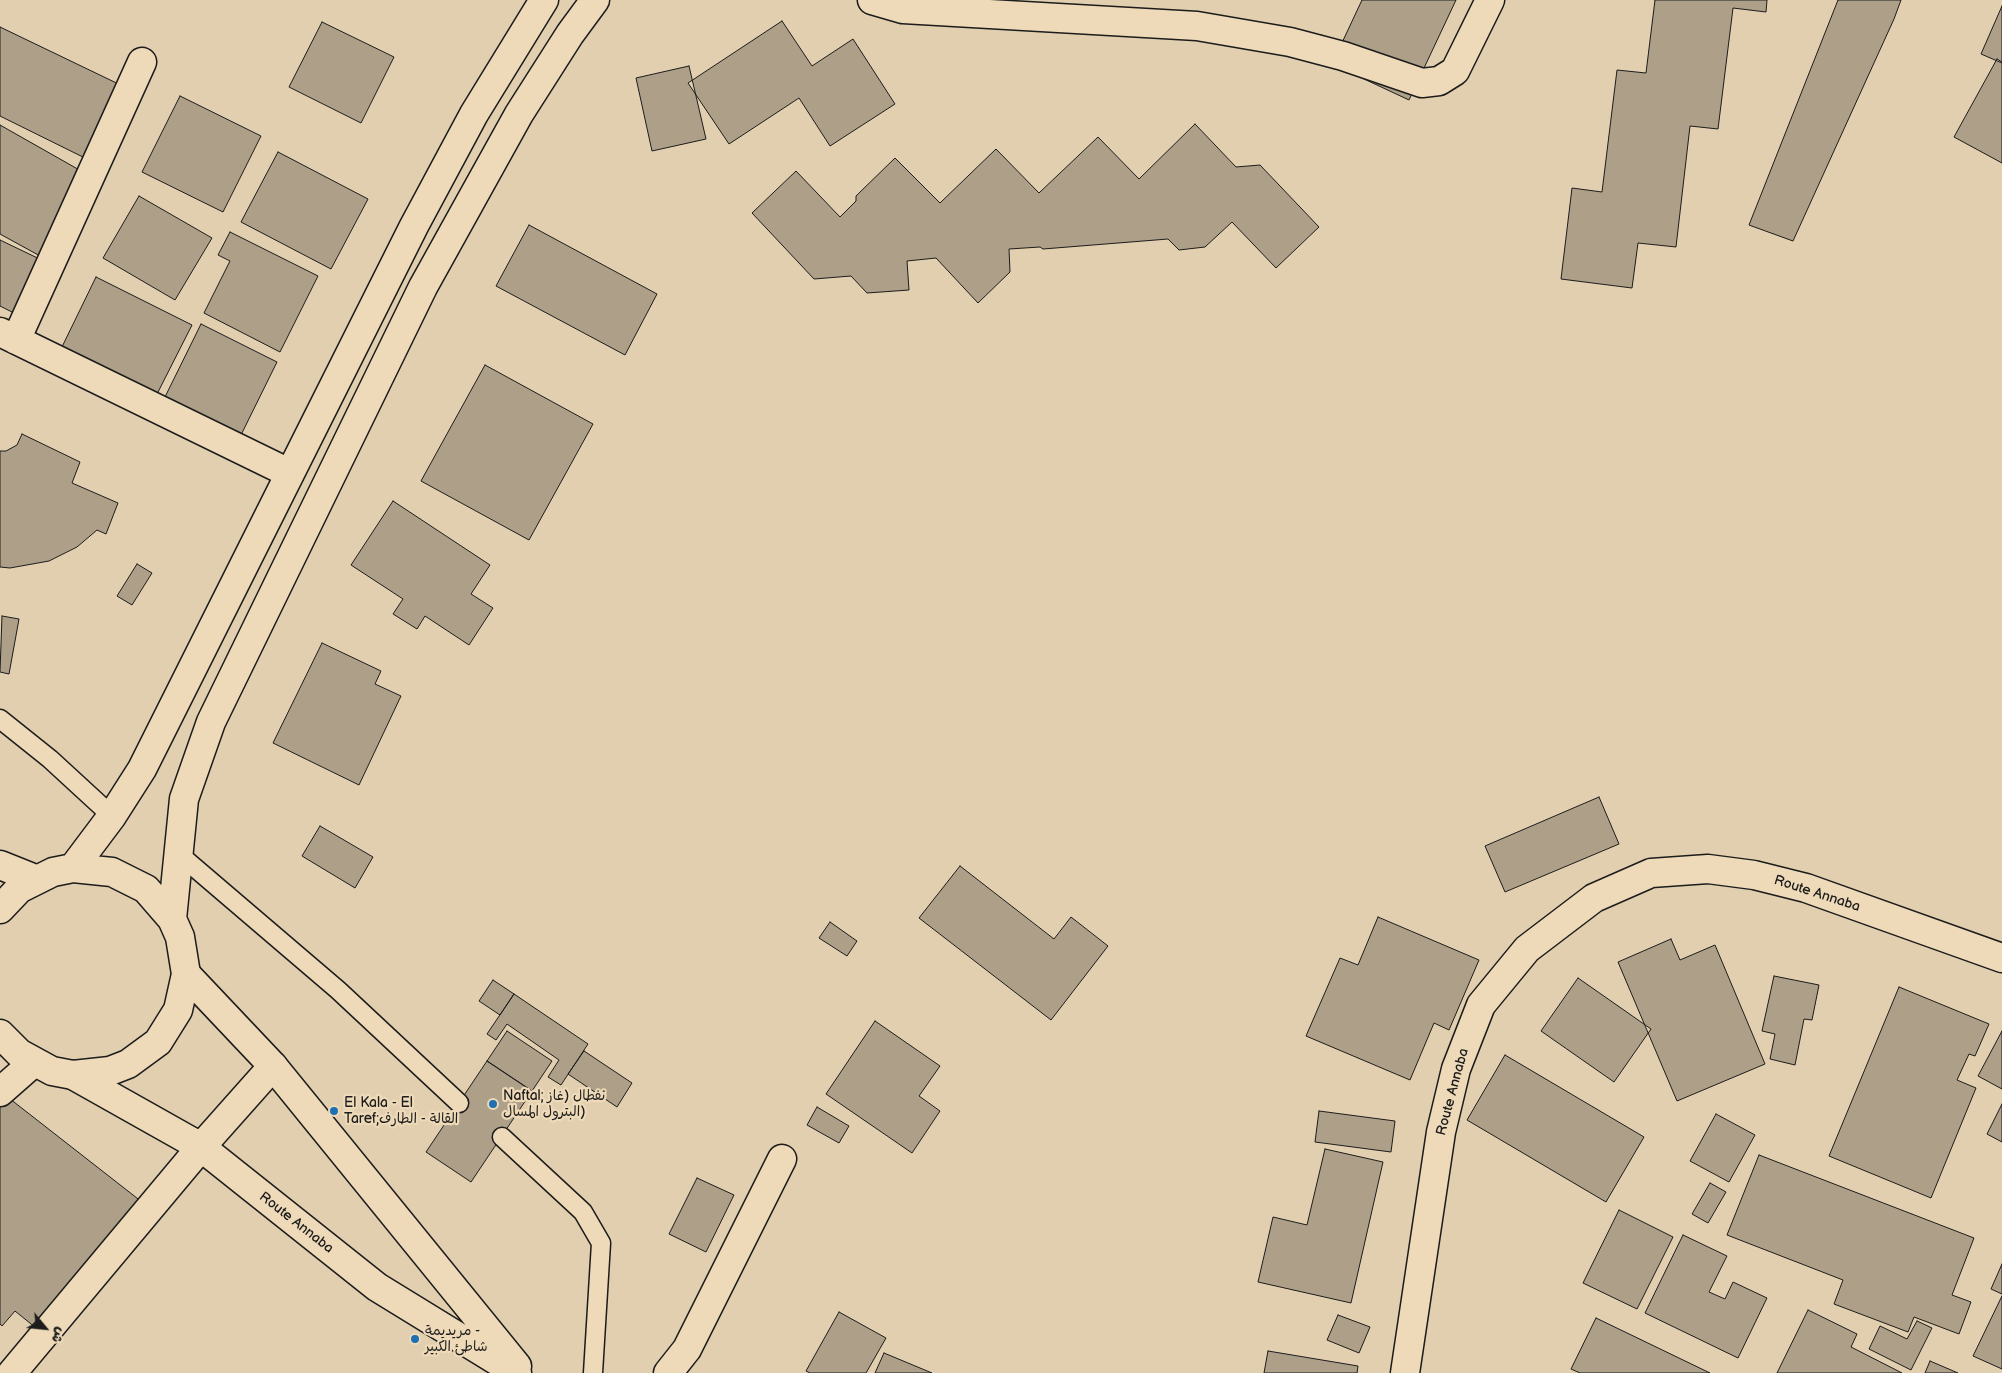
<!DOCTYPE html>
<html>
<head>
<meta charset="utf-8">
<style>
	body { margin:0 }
	#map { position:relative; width:2002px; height:1373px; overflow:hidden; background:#e1cfaf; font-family:"Balsamiq Sans","Playpen Sans Arabic",sans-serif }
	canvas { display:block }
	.north { position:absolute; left:20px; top:1303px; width:50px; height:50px; -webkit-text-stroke:4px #eedab8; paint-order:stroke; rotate:118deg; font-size:14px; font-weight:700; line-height:20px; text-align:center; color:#1c1c1c }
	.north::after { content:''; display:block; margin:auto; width:18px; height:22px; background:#1c1c1c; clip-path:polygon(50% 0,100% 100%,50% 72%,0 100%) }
</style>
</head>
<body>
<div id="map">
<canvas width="2002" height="1373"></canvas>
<div class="north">ش</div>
</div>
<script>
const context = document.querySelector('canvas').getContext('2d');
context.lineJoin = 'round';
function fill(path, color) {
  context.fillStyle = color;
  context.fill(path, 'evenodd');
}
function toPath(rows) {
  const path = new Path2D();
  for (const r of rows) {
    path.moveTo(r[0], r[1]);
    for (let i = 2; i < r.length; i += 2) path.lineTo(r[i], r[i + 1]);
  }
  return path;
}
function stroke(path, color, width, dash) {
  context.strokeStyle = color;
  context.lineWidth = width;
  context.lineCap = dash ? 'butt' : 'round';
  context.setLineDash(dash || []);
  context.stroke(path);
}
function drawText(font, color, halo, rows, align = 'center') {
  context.font = font + ' "Balsamiq Sans","Playpen Sans Arabic",sans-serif';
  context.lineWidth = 4.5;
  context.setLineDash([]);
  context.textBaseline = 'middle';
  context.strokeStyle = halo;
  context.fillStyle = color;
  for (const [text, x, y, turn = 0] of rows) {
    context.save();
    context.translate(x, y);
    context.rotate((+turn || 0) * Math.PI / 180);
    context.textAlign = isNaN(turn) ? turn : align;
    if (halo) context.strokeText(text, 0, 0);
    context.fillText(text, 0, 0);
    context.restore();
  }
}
const building = toPath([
	[1362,0,1456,0,1409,100,1332,64,1362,0],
	[1655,0,1767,0,1766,12,1733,8,1718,129,1690,126,1676,247,1638,243,1632,288,1561,279,1572,188,1602,192,1617,70,1646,73,1655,0],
	[1838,0,1901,0,1894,19,1793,241,1749,225,1838,0],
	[2002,6,2002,63,1981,54,2002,6],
	[782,21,812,66,853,39,895,104,830,146,799,98,729,144,688,83,782,21],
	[322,22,394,57,361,123,289,87,322,22],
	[0,27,131,90,95,163,0,116,0,27],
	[1997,59,2002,62,2002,163,1954,137,1997,59],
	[689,66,706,139,652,151,636,78,689,66],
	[180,96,261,136,223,212,142,172,180,96],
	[1195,124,1236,167,1260,165,1319,227,1276,268,1232,222,1205,247,1179,250,1168,239,1043,249,1040,247,1009,249,1010,272,978,303,936,258,907,261,909,290,867,293,851,276,814,279,752,213,796,171,840,217,856,201,856,196,895,158,940,203,996,149,1039,193,1098,137,1139,179,1195,124],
	[0,125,97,180,51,262,0,234,0,125],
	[278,152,368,199,331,269,241,222,278,152],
	[139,196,212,238,175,300,103,258,139,196],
	[529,225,657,294,625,355,496,286,529,225],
	[230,232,318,276,280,352,204,313,230,261,218,255,230,232],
	[0,240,52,265,26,319,0,306,0,240],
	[96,277,192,325,155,398,60,351,96,277],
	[201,324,277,362,240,437,164,399,201,324],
	[485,365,593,424,529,540,421,481,485,365],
	[22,434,80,462,72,483,118,503,106,534,97,530,77,547,49,561,10,568,0,567,0,451,6,451,17,445,22,434],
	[393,501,490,565,471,594,493,608,469,645,425,616,417,629,393,614,403,599,351,565,393,501],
	[137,564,152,573,132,605,117,596,137,564],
	[2,616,19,619,9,674,0,672,2,616],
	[322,643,381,671,375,684,401,696,359,785,273,743,322,643],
	[1599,797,1619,844,1505,892,1485,846,1599,797],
	[320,826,373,857,355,888,302,856,320,826],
	[960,866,1054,939,1071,917,1108,946,1051,1020,919,918,960,866],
	[1378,917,1479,960,1449,1030,1434,1023,1410,1080,1306,1036,1340,958,1358,965,1378,917],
	[830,922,857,941,847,956,819,938,830,922],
	[1671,939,1680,960,1715,945,1765,1064,1677,1101,1618,962,1671,939],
	[1774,976,1819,985,1812,1020,1804,1019,1795,1065,1770,1059,1775,1034,1762,1031,1774,976],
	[1578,978,1651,1029,1614,1082,1541,1031,1578,978],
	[493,980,514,994,500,1015,479,1001,493,980],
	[1899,987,1989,1024,1975,1056,1969,1054,1957,1080,1976,1088,1931,1198,1829,1156,1899,987],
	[514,994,588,1044,561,1085,548,1077,559,1060,507,1024,496,1040,487,1034,514,994],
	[875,1021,940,1066,919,1096,940,1111,912,1153,826,1094,875,1021],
	[507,1031,552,1061,532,1091,487,1061,507,1031],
	[2002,1031,2002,1089,1978,1076,2002,1031],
	[584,1051,632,1083,617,1107,568,1074,584,1051],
	[1505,1055,1644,1137,1606,1202,1467,1120,1505,1055],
	[487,1061,532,1091,471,1182,426,1152,487,1061],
	[5,1095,142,1202,36,1328,15,1311,2,1326,0,1324,0,1101,5,1095],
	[2002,1104,2002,1142,1987,1134,2002,1104],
	[817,1107,849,1126,839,1143,807,1125,817,1107],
	[1319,1111,1395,1121,1391,1152,1315,1142,1319,1111],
	[1716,1114,1755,1135,1729,1182,1690,1161,1716,1114],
	[1325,1149,1383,1162,1351,1303,1258,1282,1273,1217,1307,1225,1325,1149],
	[1759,1155,1974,1238,1952,1295,1971,1302,1959,1334,1914,1317,1908,1332,1834,1304,1843,1280,1727,1235,1759,1155],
	[697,1178,734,1195,706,1252,669,1234,697,1178],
	[1710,1183,1726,1192,1708,1223,1692,1214,1710,1183],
	[1619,1210,1673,1237,1637,1309,1583,1283,1619,1210],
	[1683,1235,1727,1256,1709,1292,1725,1299,1733,1282,1767,1298,1738,1358,1645,1313,1683,1235],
	[2002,1264,2002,1294,1991,1289,2002,1264],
	[2002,1296,2002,1369,1973,1356,2002,1296],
	[1808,1310,1857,1334,1851,1347,1902,1373,1777,1373,1808,1310],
	[839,1312,886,1338,866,1373,810,1373,806,1371,839,1312],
	[1338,1315,1370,1327,1359,1353,1327,1340,1338,1315],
	[1596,1318,1710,1373,1580,1373,1571,1369,1596,1318],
	[1917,1321,1932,1328,1911,1370,1869,1349,1880,1326,1907,1339,1917,1321],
	[1268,1351,1358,1366,1357,1373,1264,1373,1268,1351],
	[884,1353,932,1373,875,1373,884,1353],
	[1930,1361,1958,1373,1925,1373,1930,1361]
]);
fill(building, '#aea088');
stroke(building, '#1c1c1c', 1);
const lane = toPath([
	[0,719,50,759,112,816],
	[180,855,338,990,459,1103],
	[502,1137,583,1212,601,1243,593,1373]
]);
const street = toPath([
	[872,0,903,9,1197,26,1290,42,1343,56,1422,83,1439,81,1455,71,1490,0],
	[0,332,289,473],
	[16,340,142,62],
	[0,1092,33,1063],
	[12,1373,201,1147,273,1066],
	[668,1373,687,1349,782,1159]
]);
const secondary = toPath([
	[186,974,273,1066,517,1366],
	[73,1075,201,1147,377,1287,517,1373],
	[1405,1373,1441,1132,1456,1069,1481,1005,1527,949,1594,898,1651,873,1708,869,1754,875,1806,888,2002,958]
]);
const primary = toPath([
	[0,865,35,879],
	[73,868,112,816,142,769,414,226,474,114,544,0],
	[0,909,19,889,53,872,73,868,112,872,146,889,172,919,180,937,186,974,178,1010,158,1042,128,1064,110,1071,73,1075,52,1071,19,1053,0,1034],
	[172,919,184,799,211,722,423,287,519,114,570,34,595,0]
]);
stroke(lane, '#1c1c1c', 21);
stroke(street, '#1c1c1c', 31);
stroke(secondary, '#1c1c1c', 31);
stroke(primary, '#1c1c1c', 31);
stroke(lane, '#eedab8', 18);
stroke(street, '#eedab8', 28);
stroke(secondary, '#eedab8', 28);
stroke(primary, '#eedab8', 28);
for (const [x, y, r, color] of [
	[493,1104,5,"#1f6fb2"],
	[334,1111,5,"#1f6fb2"],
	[415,1339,5,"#1f6fb2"]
]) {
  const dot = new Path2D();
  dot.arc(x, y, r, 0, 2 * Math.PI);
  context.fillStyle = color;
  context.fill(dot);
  stroke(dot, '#eedab8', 2);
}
drawText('14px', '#1c1c1c', '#eedab8', [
	["Route Annaba",1817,894,18],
	["Route Annaba",1453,1092,-75],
	["Route Annaba",296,1223,38]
]);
drawText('14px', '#1c1c1c', '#eedab8', [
	["Naftal; نفطال (غاز",503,1096],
	["البترول المسال)",503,1112],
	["El Kala - El",344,1103],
	["Taref;القالة - الطارف",344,1119],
	["مريديمة -",425,1331],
	["شاطئ الكبير",425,1347]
], 'left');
</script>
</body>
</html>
